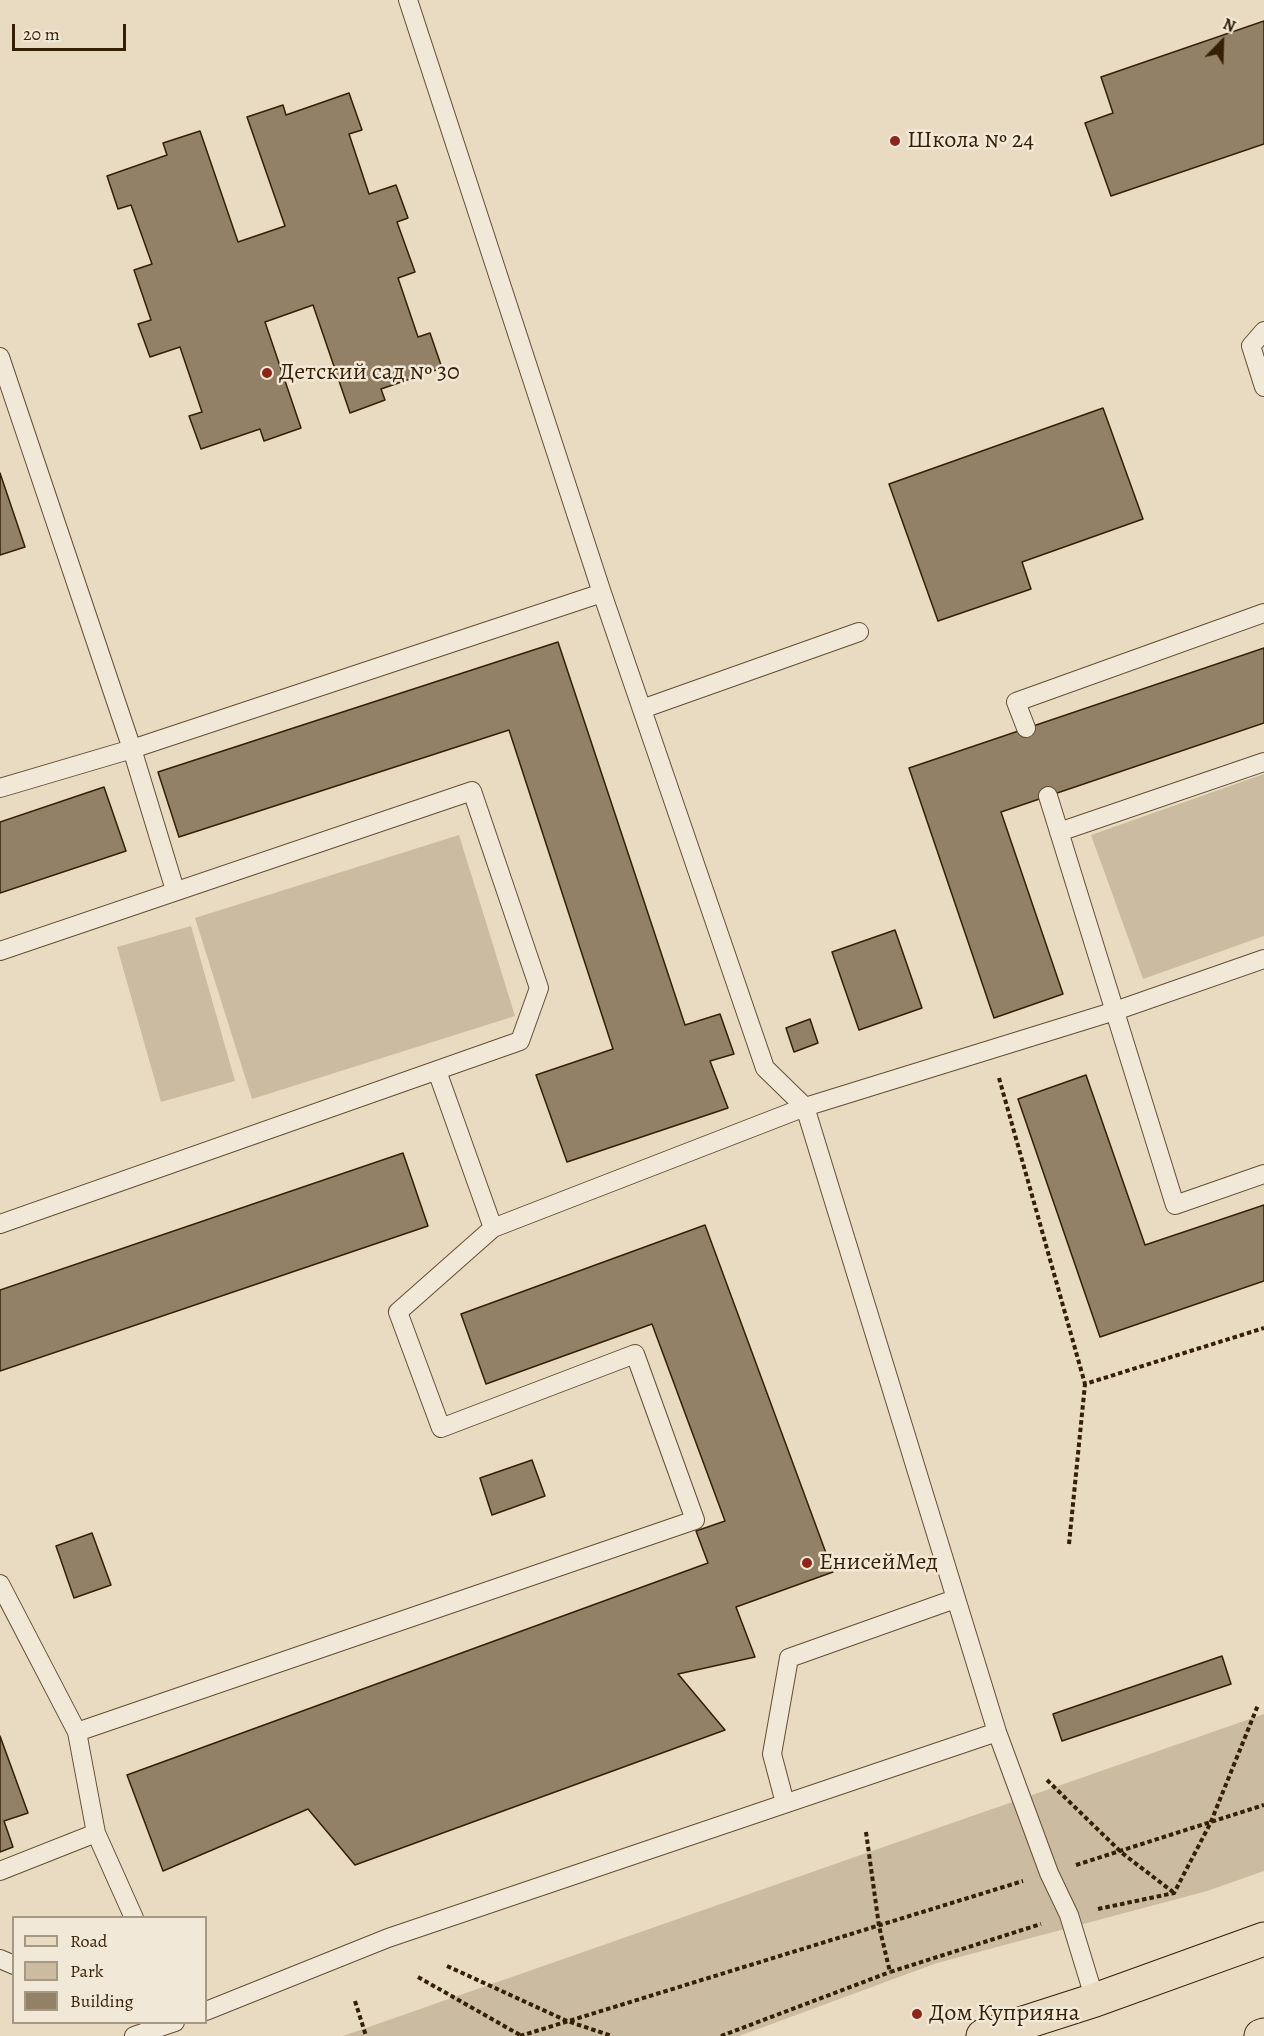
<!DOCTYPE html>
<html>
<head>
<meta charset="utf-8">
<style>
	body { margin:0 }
	#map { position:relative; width:1264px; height:2036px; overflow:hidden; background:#e9dbc1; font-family:Alegreya,serif }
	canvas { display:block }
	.legend { position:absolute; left:12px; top:1916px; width:195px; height:108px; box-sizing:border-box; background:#f1e8d7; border:2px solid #a69883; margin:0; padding:8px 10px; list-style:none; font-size:18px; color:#351f05 }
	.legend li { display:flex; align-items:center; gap:12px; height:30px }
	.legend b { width:30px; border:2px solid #a69883 }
	.north { position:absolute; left:1192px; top:12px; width:60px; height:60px; -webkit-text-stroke:4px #f1e8d7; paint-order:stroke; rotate:23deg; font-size:16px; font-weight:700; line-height:24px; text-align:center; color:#351f05 }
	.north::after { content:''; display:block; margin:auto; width:21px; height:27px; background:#351f05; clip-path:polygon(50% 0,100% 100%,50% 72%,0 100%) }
	.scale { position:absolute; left:12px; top:24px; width:114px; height:27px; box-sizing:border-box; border:3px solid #351f05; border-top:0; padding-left:8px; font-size:18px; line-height:21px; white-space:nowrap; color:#351f05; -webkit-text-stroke:4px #f1e8d7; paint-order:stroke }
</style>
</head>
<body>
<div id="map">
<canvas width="1264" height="2036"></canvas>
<ul class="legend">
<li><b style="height:8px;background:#e9dbc1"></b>Road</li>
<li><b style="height:16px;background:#cabba1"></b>Park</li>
<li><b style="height:16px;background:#938167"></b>Building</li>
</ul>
<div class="north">N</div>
<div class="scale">20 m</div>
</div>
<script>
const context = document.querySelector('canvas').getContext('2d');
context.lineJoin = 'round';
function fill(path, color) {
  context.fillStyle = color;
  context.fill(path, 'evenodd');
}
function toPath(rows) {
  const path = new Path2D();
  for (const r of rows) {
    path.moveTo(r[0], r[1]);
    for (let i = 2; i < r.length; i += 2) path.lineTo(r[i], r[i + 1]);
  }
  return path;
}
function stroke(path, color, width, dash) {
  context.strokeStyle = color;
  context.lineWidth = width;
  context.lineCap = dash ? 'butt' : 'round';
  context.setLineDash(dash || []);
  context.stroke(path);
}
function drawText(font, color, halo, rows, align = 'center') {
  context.font = font + ' Alegreya,serif';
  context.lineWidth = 5;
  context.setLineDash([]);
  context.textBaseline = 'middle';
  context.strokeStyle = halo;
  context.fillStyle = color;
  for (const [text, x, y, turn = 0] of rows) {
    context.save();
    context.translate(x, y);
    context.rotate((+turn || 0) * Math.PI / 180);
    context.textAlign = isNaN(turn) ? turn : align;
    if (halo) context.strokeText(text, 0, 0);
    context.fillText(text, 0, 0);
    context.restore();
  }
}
fill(toPath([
	[1264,774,1264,936,1143,979,1091,835],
	[459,835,515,1016,252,1099,195,918],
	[191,926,235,1081,161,1102,117,947],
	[1264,1714,1264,1871,1207,1891,937,1963,739,2036,343,2036]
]), '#cabba1');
const building = toPath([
	[1264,21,1264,144,1111,196,1085,123,1113,113,1101,77,1264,21],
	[349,93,362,130,349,134,369,194,396,185,408,218,397,222,415,272,398,278,418,337,430,333,442,368,381,389,385,400,350,413,313,305,265,322,301,428,264,441,260,429,201,449,189,416,202,412,180,347,150,357,138,324,151,320,134,270,152,264,131,205,118,209,107,176,167,155,163,143,200,131,238,242,285,226,247,117,283,105,286,115,349,93],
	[1103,408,1143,519,1022,562,1031,589,938,621,889,484,1103,408],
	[0,473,25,547,0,555,0,473],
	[558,642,685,1025,720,1014,734,1054,710,1061,728,1108,567,1162,536,1075,613,1049,509,730,179,837,158,772,558,642],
	[1264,648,1264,723,1001,812,1063,994,994,1018,909,768,1264,648],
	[104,787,126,851,0,893,0,822,104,787],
	[895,930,922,1008,859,1030,832,952,895,930],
	[810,1019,818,1043,794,1052,786,1028,810,1019],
	[1086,1075,1145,1245,1264,1205,1264,1281,1100,1337,1018,1099,1086,1075],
	[403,1153,428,1226,0,1371,0,1290,403,1153],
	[705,1225,833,1572,736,1607,755,1657,678,1674,725,1730,355,1865,308,1809,163,1871,127,1775,708,1563,696,1531,725,1521,652,1324,486,1384,461,1314,705,1225],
	[532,1460,545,1496,492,1515,480,1478,532,1460],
	[92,1533,111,1585,74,1598,56,1546,92,1533],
	[1222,1656,1231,1684,1062,1741,1053,1714,1222,1656],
	[0,1736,28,1813,4,1821,13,1847,0,1852,0,1736]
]);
fill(building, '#938167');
stroke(building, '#351f05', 1.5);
const lane = toPath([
	[408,0,602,593,765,1068,805,1107,997,1732,1049,1873,1069,1915,1095,2000],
	[1264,331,1251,346,1264,387],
	[0,357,132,749,175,890],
	[642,709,859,632],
	[1026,728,1016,702,1264,613],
	[0,788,132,749,602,593],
	[1048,796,1175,1205,1264,1174],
	[1059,832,1264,762],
	[0,951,472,791,539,988,520,1041,0,1224],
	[437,1071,493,1228],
	[0,1584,77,1732,695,1520,635,1354,441,1428,398,1312,493,1228,805,1107,1115,1011,1264,959],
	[77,1732,96,1833,134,1918],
	[785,1803,772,1754,789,1658,955,1599],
	[0,1871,96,1833],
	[0,1959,14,1965],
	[206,2011,388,1938,997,1732],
	[134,2036,175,2022]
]);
const primary = toPath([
	[983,2036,1095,2000,1264,1939],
	[1261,2036,1264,2035]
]);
stroke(lane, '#624e34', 20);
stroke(primary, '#351f05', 35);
stroke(toPath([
	[999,1078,1085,1384,1264,1328],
	[1069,1544,1085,1384],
	[1047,1780,1122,1853,1173,1892],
	[866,1832,879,1926,890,1972,1041,1924],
	[1076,1865,1264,1805],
	[1098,1909,1174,1893,1210,1824,1258,1705],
	[447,1966,567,2021,612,2036],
	[418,1977,520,2035],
	[355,2001,366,2036],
	[520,2036,1023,1881],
	[721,2036,890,1972]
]), '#351f05', 4, [4.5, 3]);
stroke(lane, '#f1e8d7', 18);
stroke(primary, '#e9dbc1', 33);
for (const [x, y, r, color] of [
	[895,141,6,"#8f2418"],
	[267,373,6,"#8f2418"],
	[807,1563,6,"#8f2418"],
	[917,2014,6,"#8f2418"]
]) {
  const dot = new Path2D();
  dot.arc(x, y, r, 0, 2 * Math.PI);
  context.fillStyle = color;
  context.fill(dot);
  stroke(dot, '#f1e8d7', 2);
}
drawText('24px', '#351f05', '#f1e8d7', [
	["Школа № 24",907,141],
	["Детский сад № 30",279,373],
	["ЕнисейМед",819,1563],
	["Дом Куприяна",929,2014]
], 'left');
</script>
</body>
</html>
